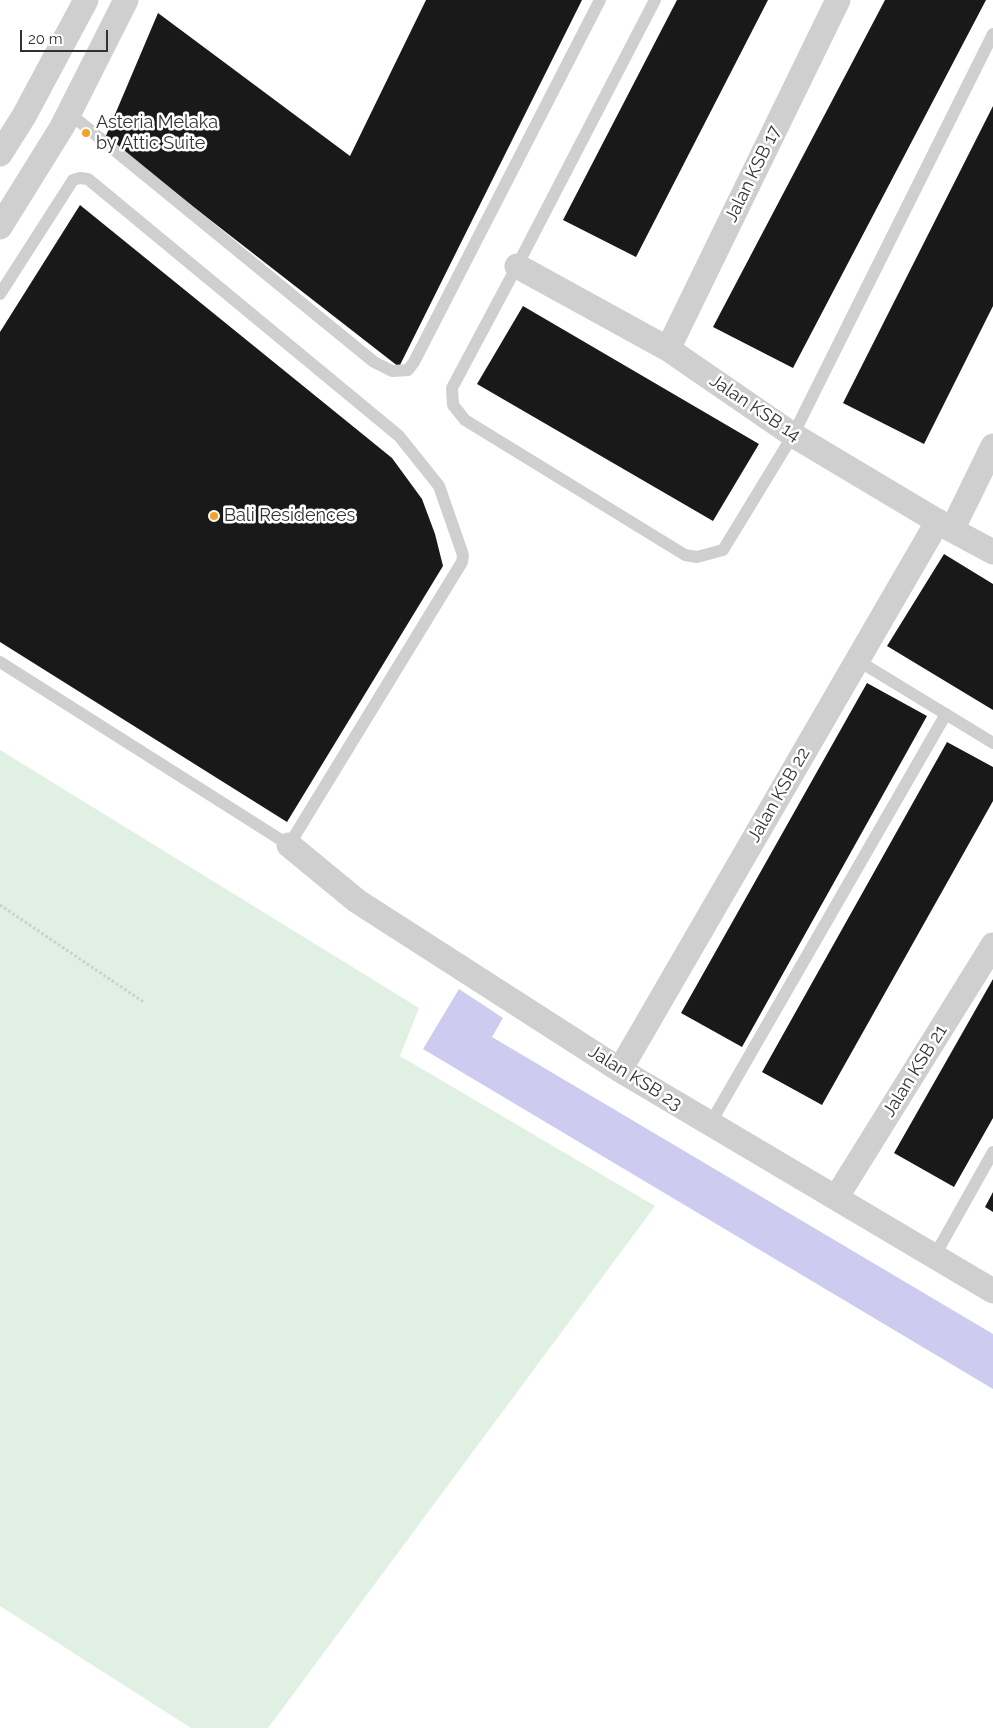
<!DOCTYPE html>
<html>
<head>
<meta charset="utf-8">
<style>
	body { margin:0 }
	#map { position:relative; width:993px; height:1728px; overflow:hidden; background:#fff; font-family:Raleway,sans-serif }
	canvas { display:block }
	.scale { position:absolute; left:20px; top:30px; width:88px; height:22px; box-sizing:border-box; border:2px solid #323232; border-top:0; padding-left:6px; font-size:15px; line-height:18px; white-space:nowrap; color:#323232; -webkit-text-stroke:4px #fff; paint-order:stroke }
</style>
</head>
<body>
<div id="map">
<canvas width="993" height="1728"></canvas>
<div class="scale">20 m</div>
</div>
<script>
const context = document.querySelector('canvas').getContext('2d');
context.lineJoin = 'round';
function fill(path, color) {
  context.fillStyle = color;
  context.fill(path, 'evenodd');
}
function toPath(rows) {
  const path = new Path2D();
  for (const r of rows) {
    path.moveTo(r[0], r[1]);
    for (let i = 2; i < r.length; i += 2) path.lineTo(r[i], r[i + 1]);
  }
  return path;
}
function stroke(path, color, width, dash) {
  context.strokeStyle = color;
  context.lineWidth = width;
  context.lineCap = dash ? 'butt' : 'round';
  context.setLineDash(dash || []);
  context.stroke(path);
}
function drawText(font, color, halo, rows, align = 'center') {
  context.font = font + ' Raleway,sans-serif';
  context.lineWidth = 5;
  context.setLineDash([]);
  context.textBaseline = 'middle';
  context.strokeStyle = halo;
  context.fillStyle = color;
  for (const [text, x, y, turn = 0] of rows) {
    context.save();
    context.translate(x, y);
    context.rotate((+turn || 0) * Math.PI / 180);
    context.textAlign = isNaN(turn) ? turn : align;
    if (halo) context.strokeText(text, 0, 0);
    context.fillText(text, 0, 0);
    context.restore();
  }
}
fill(toPath([
	[0,750,419,1008,400,1056,655,1206,268,1728,191,1728,0,1606]
]), '#e0f0e2');
fill(toPath([
	[459,989,503,1018,492,1037,993,1334,993,1389,423,1049]
]), '#cdcbf0');
fill(toPath([
	[426,0,582,0,399,367,105,138,158,13,350,156],
	[677,0,768,0,636,257,563,220],
	[885,0,986,0,793,368,713,327],
	[993,106,993,306,924,444,843,403],
	[80,205,392,458,422,499,435,534,443,566,287,822,0,642,0,332],
	[523,306,759,444,713,521,477,384],
	[944,554,993,584,993,710,887,646],
	[867,683,927,716,742,1047,681,1013],
	[947,742,993,767,993,801,822,1105,762,1072],
	[993,979,993,1118,954,1187,894,1153],
	[993,1192,993,1212,985,1207]
]), '#191919');
stroke(toPath([
	[0,905,145,1003]
]), '#cfcfcf', 3, [2.5, 2.5]);
stroke(toPath([
	[655,0,517,266,452,388,453,405,465,420,685,555,697,557,723,550,793,435,993,34],
	[69,113,374,362,392,371,408,370,414,362,600,0],
	[0,294,73,180,80,178,88,179,399,436,439,486,463,555,462,562,289,845,0,662],
	[857,660,993,743],
	[710,1124,946,714],
	[934,1257,993,1152]
]), '#cfcfcf', 12);
stroke(toPath([
	[0,154,24,116,86,0],
	[0,227,62,127,126,0],
	[517,266,668,349,793,435,952,530,993,552],
	[668,349,838,0],
	[952,530,993,446],
	[289,845,357,901,620,1070,993,1291],
	[620,1070,938,521],
	[836,1198,993,945]
]), '#cfcfcf', 25);
for (const [x, y, r, color] of [
	[86,133,5,"#f5a228"],
	[214,516,5,"#f5a228"]
]) {
  const dot = new Path2D();
  dot.arc(x, y, r, 0, 2 * Math.PI);
  context.fillStyle = color;
  context.fill(dot);
  stroke(dot, '#fff', 2);
}
drawText('18px', '#323232', '#fff', [
	["Asteria Melaka",96,123],
	["by Attic Suite",96,144],
	["Bali Residences",224,516]
], 'left');
drawText('18px', '#323232', '#fff', [
	["Jalan KSB 17",753,174,-64],
	["Jalan KSB 14",755,408,34],
	["Jalan KSB 22",779,795,-60],
	["Jalan KSB 21",915,1071,-58],
	["Jalan KSB 23",635,1078,32]
]);
</script>
</body>
</html>
